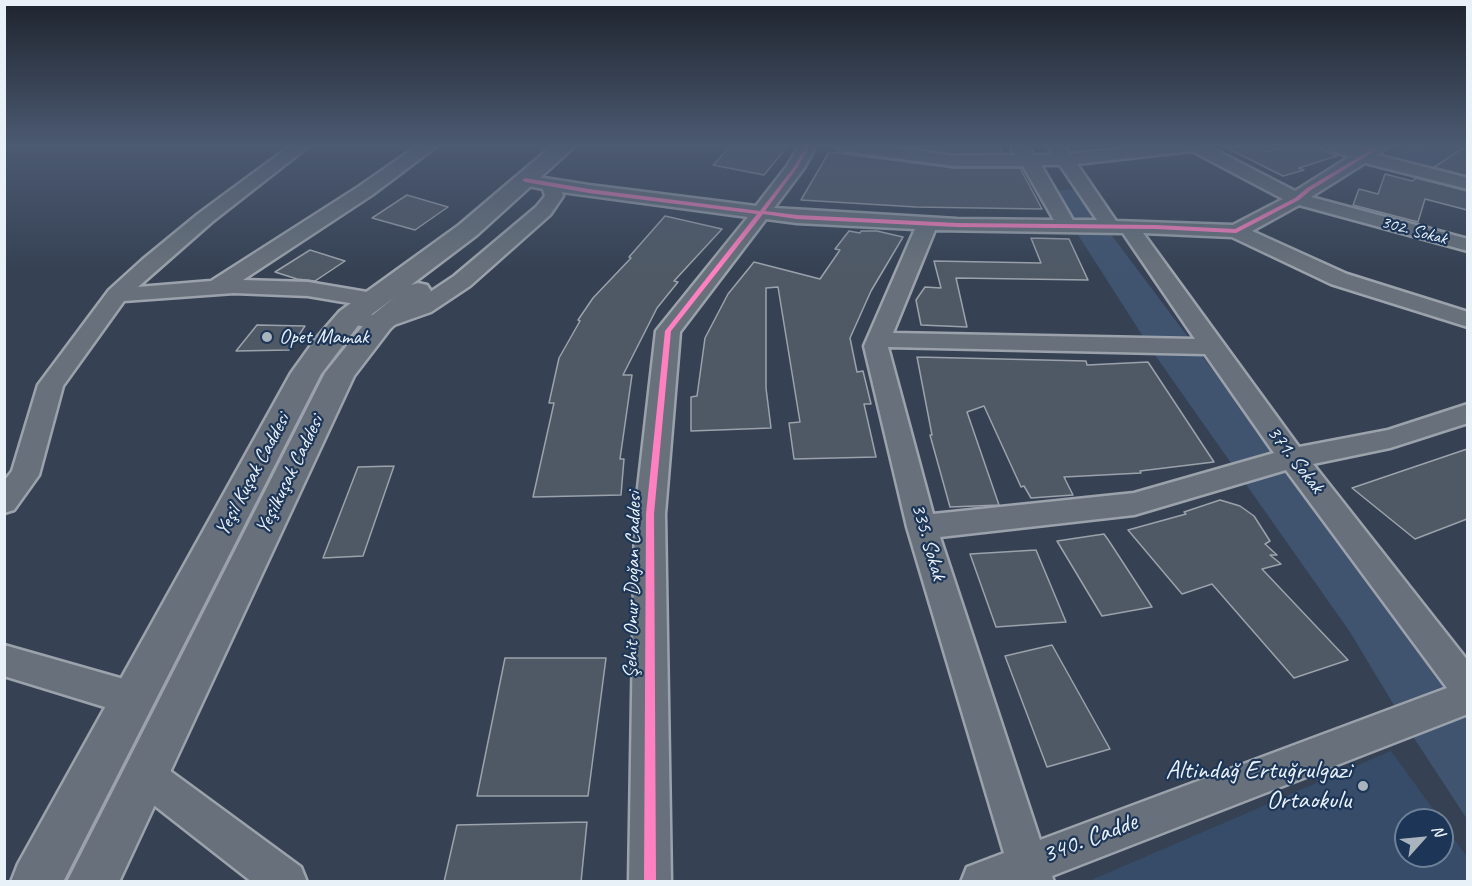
<!DOCTYPE html>
<html>
<head>
<meta charset="utf-8">
<style>
	body { margin:0 }
	#map { position:relative; width:1472px; height:886px; overflow:hidden; background:#364254; font-family:Caveat,sans-serif }
	canvas { display:block }
	.frame { position:absolute; inset:0; border:6px solid #e8f1f8; pointer-events:none }
	.north { position:absolute; left:1394px; top:808px; width:60px; height:60px; box-sizing:border-box; background:#1d3557; border:2px solid #6e8097; border-radius:50%; rotate:63deg; font-size:16px; font-weight:700; line-height:24px; text-align:center; color:#e8f1f8 }
	.north::after { content:''; display:block; margin:auto; width:21px; height:27px; background:#aab4bf; clip-path:polygon(50% 0,100% 100%,50% 72%,0 100%) }
</style>
</head>
<body>
<div id="map">
<canvas width="1472" height="886"></canvas>
<div class="frame"></div>
<div class="north">N</div>
</div>
<script>
const context = document.querySelector('canvas').getContext('2d');
context.lineJoin = 'round';
function fill(path, color) {
  context.fillStyle = color;
  context.fill(path, 'evenodd');
}
function toPath(rows) {
  const path = new Path2D();
  for (const r of rows) {
    path.moveTo(r[0], r[1]);
    for (let i = 2; i < r.length; i += 2) path.lineTo(r[i], r[i + 1]);
  }
  return path;
}
function stroke(path, color, width, dash) {
  context.strokeStyle = color;
  context.lineWidth = width;
  context.lineCap = dash ? 'butt' : 'round';
  context.setLineDash(dash || []);
  context.stroke(path);
}
function drawText(font, color, halo, rows, align = 'center') {
  context.font = font + ' Caveat,sans-serif';
  context.lineWidth = 4.5;
  context.setLineDash([]);
  context.textBaseline = 'middle';
  context.strokeStyle = halo;
  context.fillStyle = color;
  for (const [text, x, y, turn = 0] of rows) {
    context.save();
    context.translate(x, y);
    context.rotate((+turn || 0) * Math.PI / 180);
    context.textAlign = isNaN(turn) ? turn : align;
    if (halo) context.strokeText(text, 0, 0);
    context.fillText(text, 0, 0);
    context.restore();
  }
}
fill(toPath([
	[1409,146,1467,146,1467,180,1393,161,1388,157],
	[1391,751,1441,820,1406,820,1406,856,1442,856,1442,822,1467,857,1467,881,1089,881]
]), '#364c68');
fill(toPath([
	[1413,146,1432,152,1429,153,1440,158,1435,164,1467,174,1467,178,1392,157],
	[1077,189,1467,709,1467,819,1412,735,1350,632,1155,355,1080,238,1059,190]
]), '#405470');
const building = toPath([
	[731,146,788,146,764,175,713,165,731,146],
	[900,146,1001,146,1001,153,954,154,900,146],
	[1223,146,1255,146,1267,152,1286,146,1315,146,1337,156,1299,168,1304,170,1283,176,1223,146],
	[1467,146,1467,176,1434,167,1467,146],
	[829,152,954,168,1020,168,1042,209,916,207,801,200,829,152],
	[1385,174,1412,181,1416,178,1467,191,1467,210,1425,199,1418,222,1353,205,1359,189,1378,194,1385,174],
	[407,195,448,207,415,230,372,218,407,195],
	[665,216,722,229,674,281,678,282,657,308,623,375,632,375,620,459,624,459,621,495,533,497,554,403,549,403,559,358,580,321,578,320,593,298,631,258,629,257,665,216],
	[849,231,860,233,861,231,877,231,903,237,871,291,850,338,857,372,863,371,871,404,864,404,876,457,794,459,789,423,800,422,778,287,766,288,766,388,771,428,691,431,691,397,697,396,705,338,728,294,754,262,820,279,840,250,835,249,849,231],
	[1031,238,1069,239,1088,280,956,278,967,327,921,325,916,300,925,287,941,288,934,261,1041,263,1031,238],
	[310,250,345,261,315,281,297,279,275,272,310,250],
	[257,325,305,326,289,350,236,351,257,325],
	[917,357,1086,361,1087,365,1148,362,1214,462,1140,471,1141,473,1064,477,1073,495,1031,498,1024,486,1021,487,984,406,967,412,999,505,950,507,930,435,932,435,917,357],
	[1467,449,1467,519,1415,539,1352,488,1467,449],
	[394,466,363,556,323,558,358,467,394,466],
	[1220,500,1240,506,1254,516,1270,541,1265,544,1277,555,1270,555,1281,564,1262,569,1348,660,1294,678,1212,584,1182,594,1128,530,1186,514,1184,512,1220,500],
	[1104,534,1109,541,1152,607,1102,616,1057,541,1104,534],
	[1036,550,1066,622,996,627,970,554,1036,550],
	[1052,645,1110,749,1047,767,1005,656,1052,645],
	[505,658,606,658,588,796,477,796,505,658],
	[587,822,581,882,444,882,457,825,587,822]
]);
fill(building, '#4f5966');
stroke(building, '#9ba2ab', 1.5);
const minor = toPath([
	[290,146,309,146,212,222,138,287,211,281,358,187,417,146,437,146,372,195,243,280,308,282,373,293,381,295,384,300,381,305,373,307,308,296,234,293,124,301,63,386,39,475,14,510,4,513,4,481,12,471,38,385,109,290,142,260,198,214,290,146],
	[799,146,816,146,804,168,774,208,957,219,1054,220,1023,166,954,166,843,151,835,146,883,146,954,156,1016,155,1011,149,1013,146,1027,146,1034,155,1053,155,1048,146,1064,146,1070,154,1145,146,1208,146,1295,191,1349,157,1331,150,1329,146,1352,146,1362,150,1368,146,1389,146,1377,155,1468,178,1468,189,1365,163,1311,197,1468,239,1468,251,1299,205,1252,231,1347,274,1468,312,1468,327,1331,284,1232,237,1143,233,1299,447,1388,430,1468,404,1468,423,1390,448,1313,464,1468,661,1468,714,1052,876,1054,882,961,882,967,867,1004,853,907,527,864,346,915,229,797,223,766,219,680,332,665,514,671,882,629,882,635,514,656,331,748,217,562,192,563,196,550,215,470,286,431,312,380,330,342,322,339,317,342,312,350,310,378,316,415,302,454,276,536,207,545,196,543,189,519,184,516,180,519,176,525,175,589,185,756,206,787,166,799,146],
	[1192,151,1283,199,1233,225,1116,221,1077,164,1192,151],
	[1041,165,1060,165,1097,220,1073,220,1041,165],
	[935,230,1123,233,1195,339,893,333,935,230],
	[888,347,1205,354,1274,453,1134,493,933,514,888,347],
	[1286,470,1447,688,1040,840,940,537,1134,515,1286,470],
	[4,645,134,682,147,687,152,699,147,711,134,716,4,676,4,645],
	[145,756,158,762,301,867,307,882,252,882,132,788,126,775,132,762,145,756]
]);
const major = toPath([
	[552,146,575,146,477,235,411,285,418,283,427,285,431,291,390,329,354,376,119,882,67,882,325,373,370,317,395,297,360,323,321,374,63,882,11,882,18,864,291,373,314,341,340,311,459,225,552,146]
]);
stroke(minor, '#9ba2ab', 5);
stroke(major, '#9ba2ab', 5);
fill(minor, '#68717b');
fill(major, '#68717b');
fill(toPath([
	[806,146,810,146,797,168,765,211,797,215,957,223,1156,225,1235,229,1295,198,1307,188,1377,146,1383,146,1311,190,1299,200,1236,233,1156,229,957,227,797,219,763,214,671,331,654,514,656,882,644,882,646,514,665,331,757,214,589,193,525,182,522,180,525,178,589,189,760,211,793,168,806,146]
]), '#ff80c0');
const sky = context.createLinearGradient(0, 0, 0, 270);
sky.addColorStop(0, '#1e242e');
sky.addColorStop(0.54, '#4c5a72');
sky.addColorStop(1, '#4c5a7200');
context.fillStyle = sky;
context.fillRect(0, 0, 1472, 270);
for (const [x, y, r, color] of [
	[267,337,6,"#aab4bf"],
	[1363,786,6,"#aab4bf"]
]) {
  const dot = new Path2D();
  dot.arc(x, y, r, 0, 2 * Math.PI);
  context.fillStyle = color;
  context.fill(dot);
  stroke(dot, '#1d3557', 2);
}
drawText('18px', '#e8f1f8', '#1d3557', [
	["302. Sokak",1414,231,15]
]);
drawText('21px', '#e8f1f8', '#1d3557', [
	["Opet Mamak",279,337]
], 'left');
drawText('21px', '#e8f1f8', '#1d3557', [
	["371. Sokak",1295,460,52],
	["Yeşil Kuşak Caddesi",253,475,-62],
	["Yeşilkuşak Caddesi",290,475,-64],
	["335. Sokak",928,542,74],
	["Şehit Onur Doğan Caddesi",633,585,-89]
]);
drawText('26px', '#e8f1f8', '#1d3557', [
	["Altindağ Ertuğrulgazi",1351,771],
	["Ortaokulu",1351,801]
], 'right');
drawText('26px', '#e8f1f8', '#1d3557', [
	["340. Cadde",1090,839,-21]
]);
</script>
</body>
</html>
